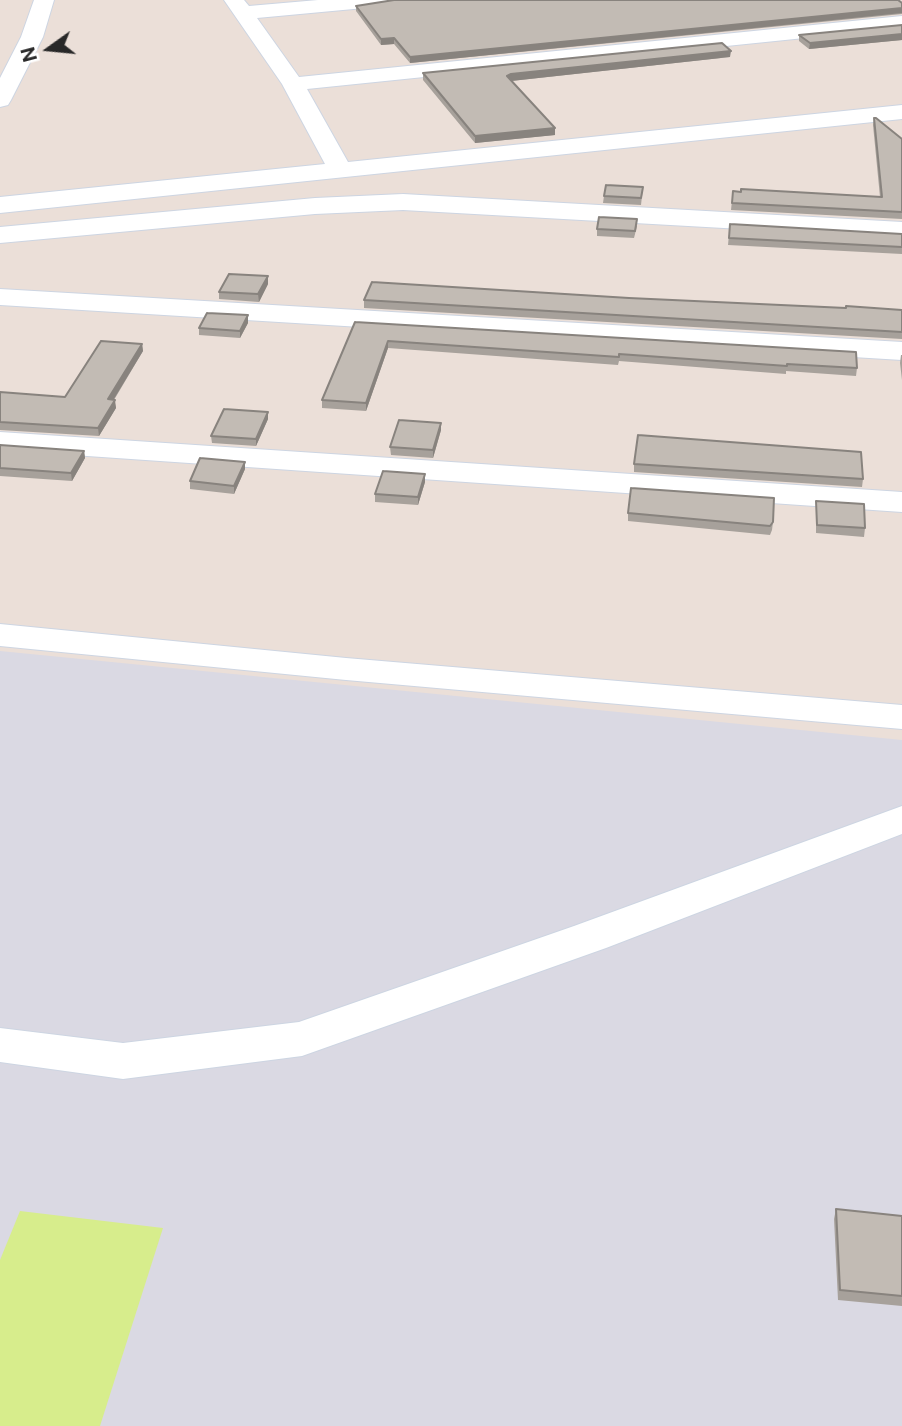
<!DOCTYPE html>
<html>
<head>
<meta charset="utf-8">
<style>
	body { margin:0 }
	#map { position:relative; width:902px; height:1426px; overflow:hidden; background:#ebdfd8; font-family:"Public Sans",sans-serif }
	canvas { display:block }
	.north { position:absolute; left:14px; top:14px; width:70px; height:70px; -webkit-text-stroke:5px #fff; paint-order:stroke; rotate:255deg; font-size:19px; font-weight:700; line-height:28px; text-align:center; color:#282828 }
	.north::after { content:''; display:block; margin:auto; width:24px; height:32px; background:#282828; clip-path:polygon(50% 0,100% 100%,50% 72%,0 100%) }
</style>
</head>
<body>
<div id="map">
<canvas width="902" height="1426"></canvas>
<div class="north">N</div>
</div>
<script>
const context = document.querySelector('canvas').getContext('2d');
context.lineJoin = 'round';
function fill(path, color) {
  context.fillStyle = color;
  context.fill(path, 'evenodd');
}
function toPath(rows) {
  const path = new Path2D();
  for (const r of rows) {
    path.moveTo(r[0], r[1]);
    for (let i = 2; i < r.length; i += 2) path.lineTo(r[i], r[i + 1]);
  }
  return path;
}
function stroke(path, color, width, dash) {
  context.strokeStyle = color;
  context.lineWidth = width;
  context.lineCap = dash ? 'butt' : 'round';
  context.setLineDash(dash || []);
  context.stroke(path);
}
fill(toPath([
	[0,651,902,740,902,1426,0,1426]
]), '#dad9e3');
fill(toPath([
	[20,1211,163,1228,100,1426,0,1426,0,1260]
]), '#d7ed8c');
const minor = toPath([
	[34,0,54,0,43,37,11,100,8,105,0,107,0,78,21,37,34,0],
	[224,0,244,0,249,6,318,0,396,0,393,4,386,6,257,18,299,77,902,16,902,28,307,89,348,162,902,105,902,119,0,213,0,197,325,164,282,84,224,0],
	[403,194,902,222,902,238,403,210,315,214,0,243,0,227,315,198,403,194],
	[0,289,902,342,902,360,0,305,0,289],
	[0,432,902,492,902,512,0,450,0,432],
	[0,624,346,658,902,705,902,729,346,680,0,646,0,624],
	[902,806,902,834,606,948,302,1056,123,1079,0,1062,0,1028,123,1043,299,1022,574,926,902,806]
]);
stroke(minor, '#cdd5e2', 2);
fill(minor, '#fff');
fill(toPath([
	[394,1,902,3,902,14,410,63,394,44,381,45,356,11,356,6],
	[902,25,902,40,809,49,799,41,799,35],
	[730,57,511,81,555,128,555,135,475,143,423,80,423,73],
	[874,118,902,139,902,219,731,210,733,191,880,197,873,125],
	[643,187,641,205,603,203,604,196],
	[730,224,902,234,902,254,728,245],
	[637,226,634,238,597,236,597,229],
	[268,284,259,302,219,299,219,292],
	[629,298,846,308,902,310,902,339,364,308,364,300],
	[355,322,857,368,856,376,786,371,786,374,619,361,618,365,388,348,366,411,322,408,322,400],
	[248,323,240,338,199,335,199,328],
	[142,344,143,351,114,400,116,408,99,436,0,430,0,392,65,397],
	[901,355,902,355,902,380,900,363],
	[268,412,268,419,256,446,212,443,211,436],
	[441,423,441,430,433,458,391,455,390,447],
	[0,445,84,451,85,458,72,481,0,476],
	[245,462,245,469,234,494,190,489,190,481],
	[634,464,863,479,862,487,634,472],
	[425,474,425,482,418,505,375,502,375,494],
	[816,501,865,528,864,537,816,533],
	[628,513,773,522,772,530,770,535,628,521],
	[836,1209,902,1216,902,1306,838,1300,834,1219]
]), '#a7a19b');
fill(toPath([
	[902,8,902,13,410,63,410,57],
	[902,34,902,40,809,49,810,43],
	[394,38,394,44,381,45,381,39],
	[731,51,730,57,511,81,507,76,511,74],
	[555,128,555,135,475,143,475,136],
	[268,276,268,284,259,302,258,294],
	[248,315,248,323,240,338,240,331],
	[388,341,388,348,366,411,366,403],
	[142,344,143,351,109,407,108,399],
	[115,400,116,408,99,436,98,428],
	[268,412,268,419,256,446,256,439],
	[441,423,441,430,433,458,433,450],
	[84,451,85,458,72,481,71,473],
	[245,462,245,469,234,494,234,486],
	[425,474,425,482,418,505,418,497]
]), '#88837e');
const building = toPath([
	[394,0,898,0,902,3,902,8,410,57,394,38,381,39,356,6,394,0],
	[902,25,902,34,810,43,799,35,902,25],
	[722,43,731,51,511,74,507,76,555,128,475,136,423,73,722,43],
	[874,118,876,118,902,139,902,212,732,203,733,191,741,192,741,189,882,197,874,118],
	[606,185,643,187,641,198,604,196,606,185],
	[599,217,637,219,635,231,597,229,599,217],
	[730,224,902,234,902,247,729,238,730,224],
	[229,274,268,276,258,294,219,292,229,274],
	[372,282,629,298,846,308,846,306,902,310,902,332,364,300,372,282],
	[207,313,248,315,240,331,199,328,207,313],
	[355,322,856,352,857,368,787,364,787,366,619,354,619,357,388,341,366,403,322,400,355,322],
	[101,341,142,344,108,399,115,400,98,428,0,422,0,392,65,397,101,341],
	[224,409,268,412,256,439,211,436,224,409],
	[399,420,441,423,433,450,390,447,399,420],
	[638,435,861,452,863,479,634,464,638,435],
	[0,445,84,451,71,473,0,468,0,445],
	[200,458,245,462,234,486,190,481,200,458],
	[383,471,425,474,418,497,375,494,383,471],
	[631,488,774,498,773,522,770,526,628,513,631,488],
	[816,501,864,504,865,528,817,525,816,501],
	[836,1209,902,1216,902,1296,840,1290,836,1209]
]);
fill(building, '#c2bbb4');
stroke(building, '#88837e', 2);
</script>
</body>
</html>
